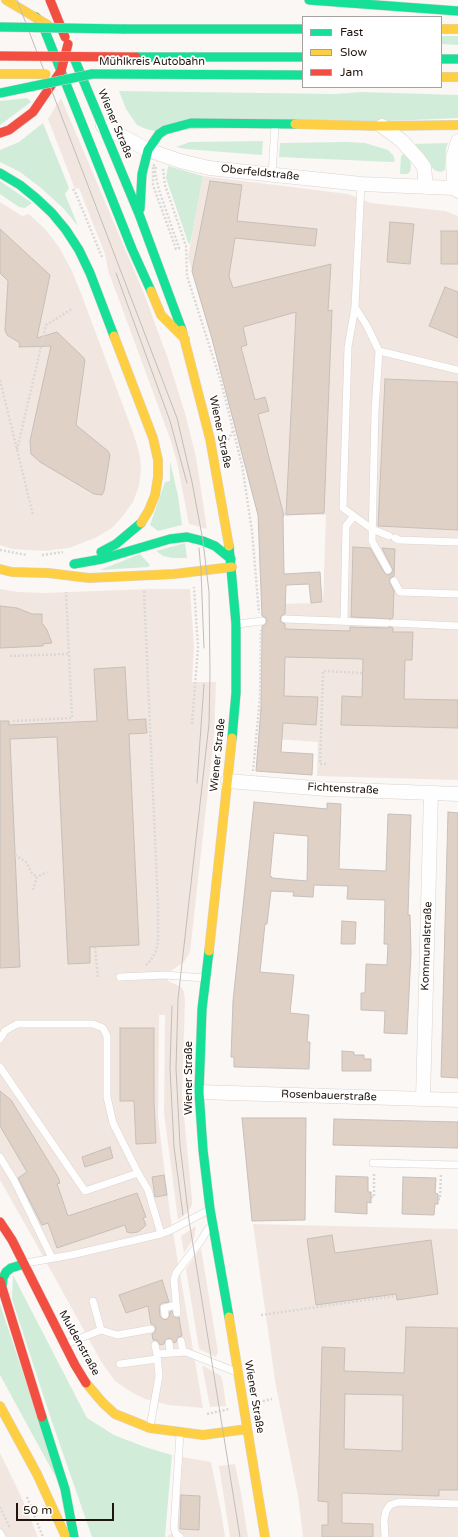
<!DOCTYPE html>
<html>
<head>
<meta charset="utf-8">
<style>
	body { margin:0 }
	#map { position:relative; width:458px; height:1537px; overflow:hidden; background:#fbf7f5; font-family:"Varela Round",sans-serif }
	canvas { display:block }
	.legend { position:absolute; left:302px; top:16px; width:140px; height:72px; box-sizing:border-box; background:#fff; border:1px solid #a6a19f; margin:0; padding:5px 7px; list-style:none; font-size:12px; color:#21150e }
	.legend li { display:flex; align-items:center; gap:8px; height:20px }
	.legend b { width:20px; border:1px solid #a6a19f }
	.scale { position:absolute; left:16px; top:1503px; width:98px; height:18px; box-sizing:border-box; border:2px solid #21150e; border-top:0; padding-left:5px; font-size:12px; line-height:14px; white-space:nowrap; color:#21150e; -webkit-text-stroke:3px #fff; paint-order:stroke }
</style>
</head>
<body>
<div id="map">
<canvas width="458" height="1537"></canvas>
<ul class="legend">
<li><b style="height:5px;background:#16e098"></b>Fast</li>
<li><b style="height:5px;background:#ffcf43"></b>Slow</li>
<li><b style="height:5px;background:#f24e42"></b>Jam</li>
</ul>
<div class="scale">50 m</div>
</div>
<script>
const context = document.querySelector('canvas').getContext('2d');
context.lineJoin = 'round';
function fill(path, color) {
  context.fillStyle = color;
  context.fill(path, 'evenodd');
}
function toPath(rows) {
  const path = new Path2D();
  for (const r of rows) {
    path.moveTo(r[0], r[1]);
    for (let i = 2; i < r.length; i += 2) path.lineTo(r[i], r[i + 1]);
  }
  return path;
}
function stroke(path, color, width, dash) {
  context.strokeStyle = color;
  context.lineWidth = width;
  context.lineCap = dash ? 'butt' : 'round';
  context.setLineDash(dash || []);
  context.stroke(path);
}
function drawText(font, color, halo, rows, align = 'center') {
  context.font = font + ' "Varela Round",sans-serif';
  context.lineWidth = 3.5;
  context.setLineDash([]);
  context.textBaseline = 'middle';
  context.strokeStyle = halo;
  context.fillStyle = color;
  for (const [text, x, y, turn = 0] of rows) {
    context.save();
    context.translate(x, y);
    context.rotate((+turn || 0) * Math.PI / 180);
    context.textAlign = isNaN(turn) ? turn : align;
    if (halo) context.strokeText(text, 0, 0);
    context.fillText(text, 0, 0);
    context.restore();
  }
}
fill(toPath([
	[61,98,145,296,168,359,185,413,196,457,207,529,189,524,177,462,171,441,108,270,105,254,79,188,75,189,48,119],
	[203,176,348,194,371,203,445,211,458,216,458,780,317,776,318,742,260,738,262,708,265,604,323,603,326,515,258,515,212,339,188,257],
	[0,202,22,216,29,214,46,230,59,247,72,271,82,296,134,435,140,456,141,470,139,486,133,502,123,516,112,528,95,538,69,548,45,551,12,549,0,545],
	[0,589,19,592,45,593,148,589,190,589,194,646,192,682,216,682,214,736,190,952,184,962,169,972,168,981,181,987,184,992,185,1000,182,1095,192,1199,192,1205,188,1212,178,1220,164,1113,165,1015,159,1015,158,1117,162,1150,171,1221,203,1408,169,1405,145,1399,131,1392,115,1381,102,1363,34,1240,0,1180],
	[253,1224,458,1229,458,1537,303,1537,298,1496,275,1381],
	[196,1226,194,1238,184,1253,181,1236],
	[201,1248,218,1352,216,1357,199,1349,186,1269],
	[202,1365,221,1376,223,1383,226,1406,210,1407],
	[0,1453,20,1494,38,1537,0,1537],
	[182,1457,211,1462,221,1511,225,1537,167,1537,177,1529],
	[235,1464,241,1493,248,1537,230,1537,219,1466]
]), '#f2e7e0');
fill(toPath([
	[441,36,458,36,458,45,441,44],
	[119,91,335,94,362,92,458,95,458,118,155,131,146,129,137,125,126,109],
	[27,98,31,102,0,125,0,101],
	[43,123,69,188,65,194,78,226,63,208,41,188,20,172,0,162,0,150,19,142],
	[263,141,262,155,185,149,176,147,190,142],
	[346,142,365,143,388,150,393,155,395,161,392,162,279,157,280,143],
	[448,143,446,148,445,170,441,172,436,171,431,167,413,144],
	[404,154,410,160,411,165,410,172,407,174,400,174,401,156],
	[168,166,203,176,191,240,189,245,166,178],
	[0,181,32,203,25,208,19,207,0,194],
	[170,461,178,496,182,525,158,531,150,525,165,482,170,481],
	[185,543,187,558,173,558,163,556,156,551],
	[140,554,150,565,148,567,100,570],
	[13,1275,87,1418,114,1435,145,1447,172,1455,165,1537,92,1537,49,1413,12,1299],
	[0,1304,60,1485,0,1375]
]), '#d1edda');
const building = toPath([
	[210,181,242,185,237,221,317,229,315,246,235,238,229,276,233,288,331,264,328,311,332,310,324,513,286,515,296,312,243,327,247,345,241,347,255,400,265,397,269,411,258,414,284,516,283,516,284,574,320,572,322,602,311,603,309,584,286,585,285,614,281,616,280,621,285,624,285,629,350,631,350,627,387,628,390,627,393,628,393,632,413,632,412,660,405,660,404,699,458,700,458,728,341,725,342,696,362,697,363,659,285,657,284,696,318,697,316,725,283,723,281,752,313,754,312,775,256,771,261,708,262,626,265,625,267,621,266,618,262,616,258,515,212,339,192,271,210,181],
	[390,222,414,224,410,264,387,262,390,222],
	[0,229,50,275,37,338,57,332,83,357,85,360,76,425,108,451,110,455,104,491,102,495,94,494,40,462,31,454,30,441,51,346,19,347,20,343,7,335,5,330,8,281,0,273,0,229],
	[441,231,458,231,458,264,441,264,441,231],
	[445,287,458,292,458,338,429,326,445,287],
	[385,379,458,382,458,530,378,526,385,379],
	[353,547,370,548,384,572,388,575,391,574,393,570,382,548,395,549,394,576,390,578,389,581,394,591,393,618,390,619,351,617,353,547],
	[0,606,17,608,32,614,42,614,42,623,47,630,52,643,43,644,43,646,0,648,0,606],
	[125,667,128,720,146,719,146,725,147,733,129,734,139,945,90,947,90,963,68,964,57,737,10,739,20,967,0,968,0,721,9,721,9,725,97,721,94,669,125,667],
	[254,802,327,809,327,803,341,804,339,869,386,871,388,814,411,815,408,915,410,915,411,953,407,1034,384,1033,385,1011,361,1010,361,993,365,993,366,964,387,965,388,944,384,944,385,900,347,899,348,886,314,885,313,897,293,896,294,892,271,891,267,924,265,924,260,972,294,975,290,1013,309,1015,307,1042,310,1042,309,1069,234,1067,234,1057,231,1057,233,1001,254,802],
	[274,833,308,836,307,881,272,878,272,877,270,876,274,833],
	[448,812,458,813,458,1078,441,1077,448,812],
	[342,921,356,922,355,944,341,944,342,921],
	[120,1028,154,1028,154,1101,156,1143,136,1144,134,1101,120,1101,120,1028],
	[342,1051,354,1052,354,1055,364,1055,364,1059,371,1059,371,1071,342,1071,342,1051],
	[0,1091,11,1100,58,1177,60,1183,57,1184,68,1216,137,1193,146,1217,143,1218,146,1225,143,1228,138,1232,131,1233,127,1232,125,1225,57,1248,48,1223,42,1225,18,1178,27,1172,0,1126,0,1091],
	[242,1118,306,1118,305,1220,252,1221,242,1118],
	[334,1119,458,1122,458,1148,333,1145,334,1119],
	[110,1147,113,1158,85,1167,82,1157,110,1147],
	[164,1175,167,1195,155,1197,152,1177,164,1175],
	[336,1176,368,1177,368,1192,371,1192,371,1203,367,1202,367,1214,335,1212,336,1176],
	[403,1177,436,1178,435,1193,438,1194,438,1204,435,1204,434,1215,402,1214,403,1177],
	[332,1235,335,1253,431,1240,438,1294,397,1300,396,1294,316,1305,307,1239,332,1235],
	[162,1280,169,1302,162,1303,159,1306,160,1316,163,1319,166,1320,169,1317,170,1312,172,1311,175,1317,179,1317,182,1336,178,1337,176,1342,174,1343,171,1339,168,1338,165,1341,164,1344,160,1345,157,1340,153,1340,152,1334,154,1333,156,1329,155,1326,151,1324,148,1306,126,1313,119,1295,162,1280],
	[406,1327,458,1328,458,1490,439,1490,439,1496,342,1493,342,1523,373,1524,373,1537,322,1537,322,1525,328,1525,328,1502,318,1501,322,1347,345,1348,344,1371,404,1373,406,1327],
	[345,1394,403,1395,402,1451,344,1449,345,1394],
	[181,1495,200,1496,199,1530,180,1529,181,1495]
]);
fill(building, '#dfd1c5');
stroke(building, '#c7bfba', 1);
const lane = toPath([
	[272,174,275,126],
	[361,184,355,307,348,347,343,508,372,529,389,536],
	[355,307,367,326,379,351,458,370],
	[379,351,375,411,372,541,388,570],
	[395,538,399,540,458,542],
	[394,581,400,592,458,594],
	[285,619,387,623],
	[344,621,346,526,354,516],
	[393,623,458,626],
	[238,624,262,621],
	[120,977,165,975,204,978],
	[0,1039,5,1031,17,1024,93,1024,103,1028,107,1036,107,1097,113,1123,138,1173],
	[0,1067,85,1191,138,1173,148,1190,161,1234],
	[0,1157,14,1180,52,1258],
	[373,1163,458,1165],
	[26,1263,71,1255,161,1234,171,1230,207,1211],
	[93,1301,101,1330],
	[177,1313,174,1280,176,1273,200,1242,208,1229],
	[165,1315,164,1308,176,1305],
	[181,1341,183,1352],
	[169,1343,170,1352],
	[66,1344,101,1330,117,1335,151,1329],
	[155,1345,157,1354,186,1352,234,1371],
	[120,1364,157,1359],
	[150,1427,159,1376,157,1354],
	[0,1533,2,1537],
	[180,1537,176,1534,174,1528,180,1434],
	[385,1537,384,1520,386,1511,390,1505,399,1502,458,1504]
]);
const street = toPath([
	[103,126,148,150,180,161,209,168,361,184,454,188,458,191],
	[382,126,402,141,419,160,424,167,426,187],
	[454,188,453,158,458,141],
	[228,781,326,789,458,794],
	[199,1092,458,1100],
	[423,1099,431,793]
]);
const fast = toPath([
	[309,0,458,11],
	[36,17,43,26,132,249,151,291],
	[124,29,303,29],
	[136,57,303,57],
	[74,58,139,214,182,330],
	[441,59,458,59],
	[92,74,303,75],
	[0,173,20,185,36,198,52,213,66,230,79,250,90,273,114,336],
	[140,209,142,174,148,150,159,134,165,130,191,123,295,124],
	[229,546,236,624,236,693,232,738],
	[101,552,116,544,141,523],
	[74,564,102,559,170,539,187,537,203,541,215,546,231,559],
	[209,951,202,1009,199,1092,203,1150,210,1209,229,1317],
	[2,1286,3,1278,6,1272,11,1268,24,1264],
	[42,1417,65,1489,74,1537]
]);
const slow = toPath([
	[6,0,48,25],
	[441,29,458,29],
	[441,77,458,77],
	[295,124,382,126,458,125],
	[151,291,161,315,185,339],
	[182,330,210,439,229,546],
	[114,336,153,438,158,460,158,477,155,495,149,510,141,523],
	[0,569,12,572,48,573,89,578,174,574,232,567],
	[209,951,232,738],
	[229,1317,265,1537],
	[86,1383,103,1403,115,1414,150,1428,203,1435,247,1429],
	[0,1406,37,1474,65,1535]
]);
const jam = toPath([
	[50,0,65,37],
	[0,133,9,130,33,112,61,71,68,44],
	[0,1222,12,1240,75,1365,86,1383],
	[0,1281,42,1417]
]);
stroke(lane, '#dbd3ce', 8);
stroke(street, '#dbd3ce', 15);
stroke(fast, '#dbd3ce', 10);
stroke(slow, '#dbd3ce', 10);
stroke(jam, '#dbd3ce', 10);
stroke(toPath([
	[153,165,156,166,155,173,159,190,179,248,176,249,153,185,153,165],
	[163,169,165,185,186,246,187,276,221,382,242,465,252,531,259,613],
	[73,189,76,194,102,257],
	[0,380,33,515],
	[228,440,233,431],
	[17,450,46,325,72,309],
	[0,550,27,555],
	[42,555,63,552],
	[144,591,158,906,158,942,156,951,151,960,145,966],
	[10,656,69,654],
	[13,721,72,718,66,592],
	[192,724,198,647,194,587],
	[326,764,320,764,323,671,362,673],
	[253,771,260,697,261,630],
	[15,855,26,862,32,873,37,877],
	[33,890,37,877,47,872],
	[95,947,98,978],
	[371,1197,374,1197,374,1172],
	[438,1199,440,1199,441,1173],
	[261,1315,395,1296],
	[259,1402,272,1399],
	[207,1414,229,1409],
	[27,1497,43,1537],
	[0,1507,10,1528]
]), '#dad8d7', 2.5, [2, 2]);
stroke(lane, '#fefefe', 7);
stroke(street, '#fefefe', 14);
stroke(fast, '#16e098', 9);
stroke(slow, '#ffcf43', 9);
stroke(jam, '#f24e42', 9);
stroke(toPath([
	[17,0,177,418,192,482,203,541,209,592,210,672,209,724,178,999,176,1068,180,1145,189,1220,240,1537],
	[116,273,170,421,187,483],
	[199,548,201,571,204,648],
	[197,783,204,684],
	[172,1006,170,1068,174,1147,183,1215]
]), '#c0bdbc', 1);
const fastBridge = toPath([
	[0,27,124,29],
	[0,93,92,74]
]);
const slowBridge = toPath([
	[0,74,46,74]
]);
const jamBridge = toPath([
	[0,56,136,57]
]);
stroke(fastBridge, '#d5d2d0', 10, []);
stroke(slowBridge, '#d5d2d0', 10, []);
stroke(jamBridge, '#d5d2d0', 10, []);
stroke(fastBridge, '#16e098', 9);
stroke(slowBridge, '#ffcf43', 9);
stroke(jamBridge, '#f24e42', 9);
drawText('11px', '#21150e', '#fff', [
	["Mühlkreis Autobahn",152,62],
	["Wiener Straße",115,124,67],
	["Oberfeldstraße",260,173,6],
	["Wiener Straße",220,432,78],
	["Wiener Straße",218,755,-84],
	["Fichtenstraße",343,789,3],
	["Kommunalstraße",427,946,-88],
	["Wiener Straße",189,1078,-90],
	["Rosenbauerstraße",329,1096,2],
	["Muldenstraße",79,1343,61],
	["Wiener Straße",254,1397,80]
]);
</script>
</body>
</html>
